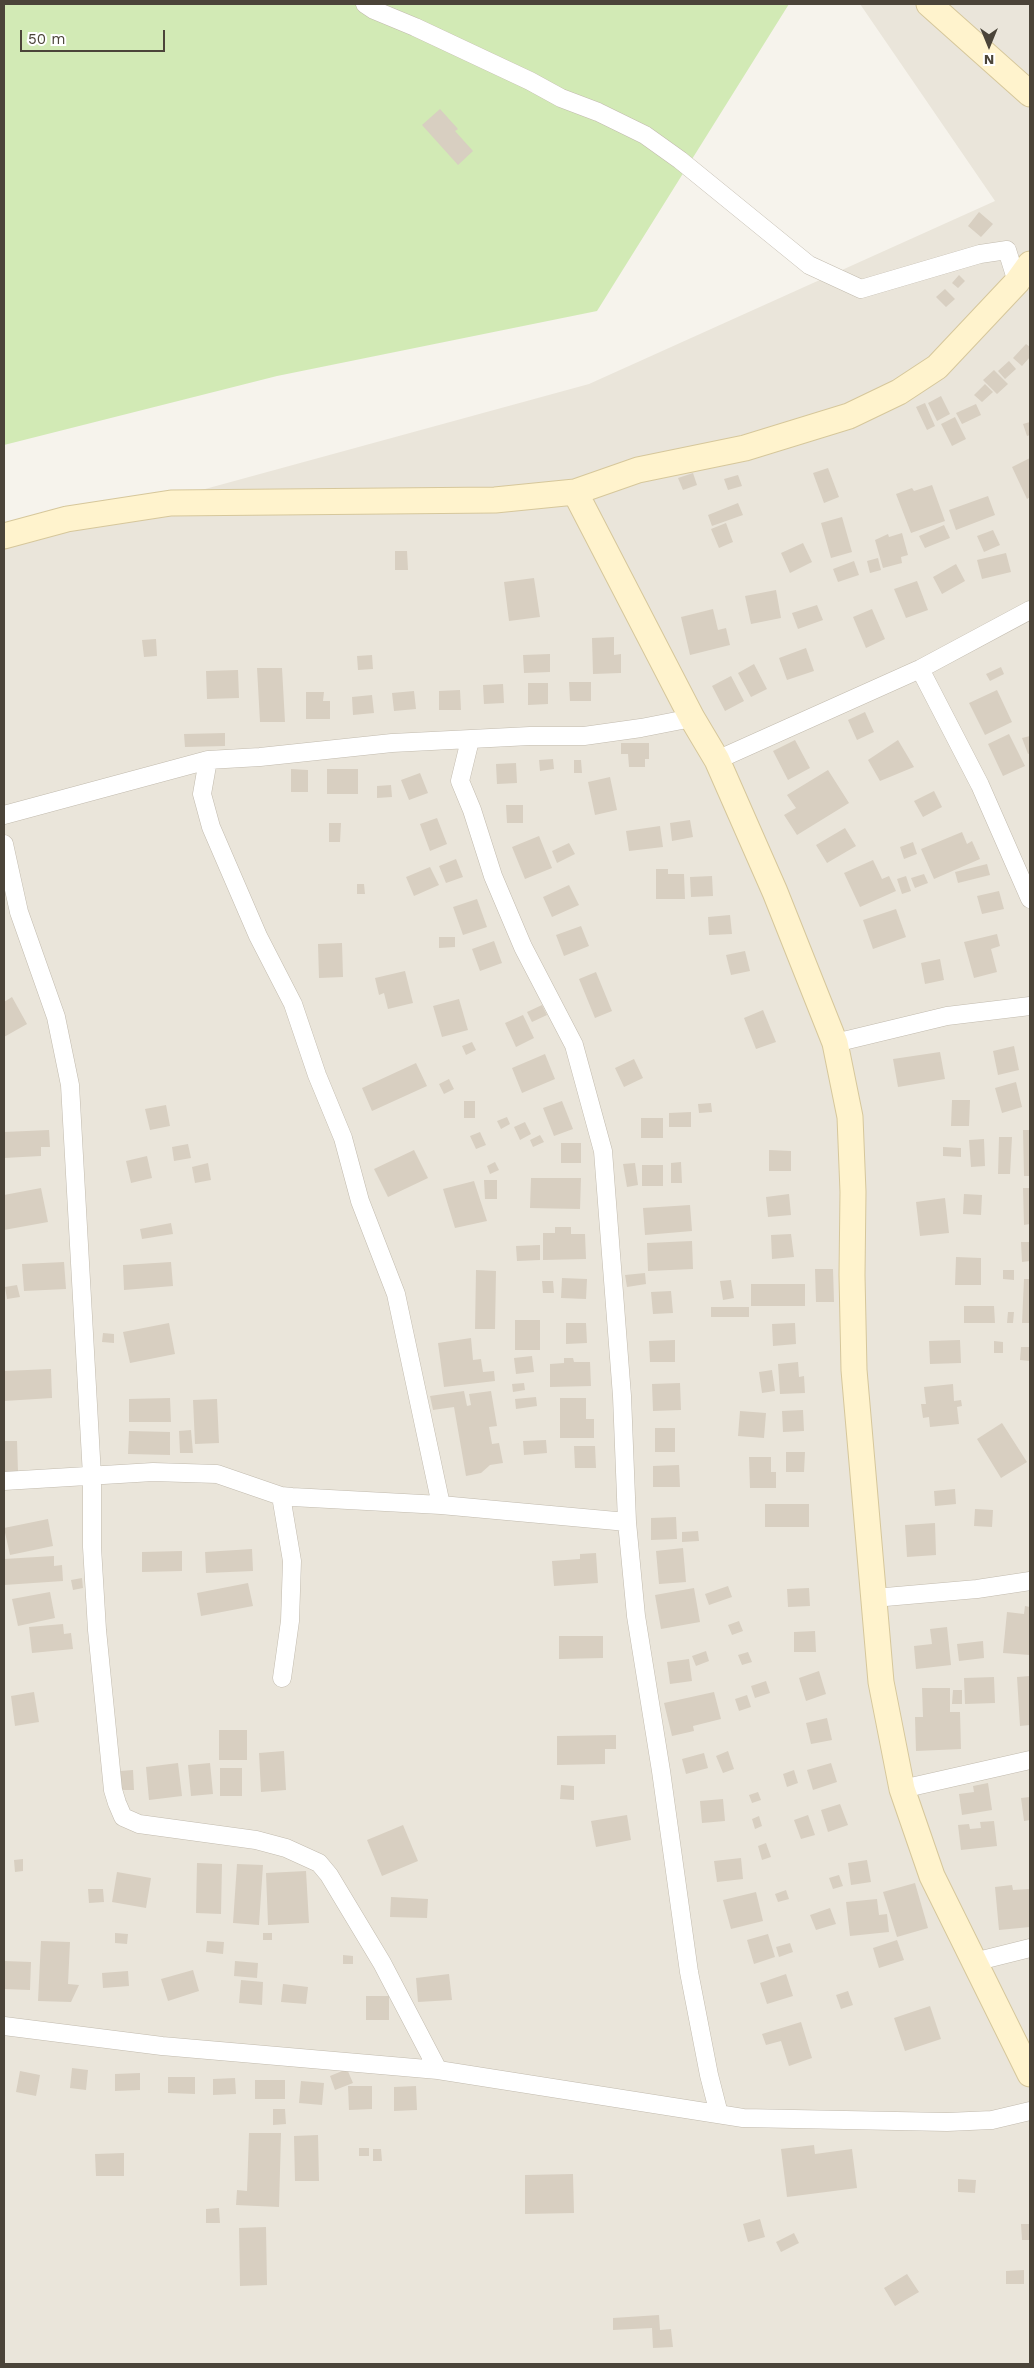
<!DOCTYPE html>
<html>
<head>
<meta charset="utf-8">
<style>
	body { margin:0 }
	#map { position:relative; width:1034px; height:2368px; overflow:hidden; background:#f6f3ec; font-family:"Work Sans",sans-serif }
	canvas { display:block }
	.frame { position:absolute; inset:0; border:5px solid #4b4439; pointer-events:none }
	.north { position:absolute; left:964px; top:20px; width:50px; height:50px; -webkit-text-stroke:4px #fff; paint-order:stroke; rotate:180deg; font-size:14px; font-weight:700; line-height:20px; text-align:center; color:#4b4439 }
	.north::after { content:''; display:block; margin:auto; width:18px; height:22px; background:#4b4439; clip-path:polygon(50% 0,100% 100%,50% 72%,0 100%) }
	.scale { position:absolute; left:20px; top:30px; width:145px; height:22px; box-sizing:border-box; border:2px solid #4b4439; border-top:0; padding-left:6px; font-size:15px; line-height:18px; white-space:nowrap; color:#4b4439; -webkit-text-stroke:4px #fff; paint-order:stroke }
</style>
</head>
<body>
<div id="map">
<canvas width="1034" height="2368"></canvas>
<div class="frame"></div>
<div class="north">N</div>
<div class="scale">50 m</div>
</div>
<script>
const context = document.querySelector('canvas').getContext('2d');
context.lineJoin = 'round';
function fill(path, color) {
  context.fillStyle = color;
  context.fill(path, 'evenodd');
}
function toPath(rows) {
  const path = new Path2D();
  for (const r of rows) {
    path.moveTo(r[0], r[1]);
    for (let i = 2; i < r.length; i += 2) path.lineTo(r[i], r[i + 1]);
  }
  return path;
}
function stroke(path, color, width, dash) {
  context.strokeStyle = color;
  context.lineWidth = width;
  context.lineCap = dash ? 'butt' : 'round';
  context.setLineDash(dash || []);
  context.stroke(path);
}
fill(toPath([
	[860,4,1030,4,1030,2364,4,2364,4,544,589,384,995,201]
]), '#eae5da');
fill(toPath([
	[4,4,789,4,597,311,277,376,4,445]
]), '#d2eab5');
fill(toPath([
	[440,109,458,129,455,131,473,151,458,165,422,125],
	[979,212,993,224,981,237,968,226],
	[959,275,965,281,958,288,952,283],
	[945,289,955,299,946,307,936,297],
	[1026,344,1030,347,1030,357,1022,366,1013,358],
	[1009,361,1016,369,1005,379,998,371],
	[994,370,1008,384,997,394,983,380],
	[985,384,993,392,982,402,974,395],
	[941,396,950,414,937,421,928,403],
	[925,403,935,426,927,430,916,407],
	[976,404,981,415,962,424,956,413],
	[955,417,966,439,952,446,941,424],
	[1030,422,1030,435,1027,436,1023,424],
	[1030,458,1030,497,1027,499,1012,467],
	[828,468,839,497,824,503,813,473],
	[693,473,697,485,683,490,678,478],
	[738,475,742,486,728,490,724,479],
	[932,485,945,521,911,533,896,494,912,488,914,491],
	[988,496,995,515,956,530,949,510],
	[738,503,743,515,712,526,708,515],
	[842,517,852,552,831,558,821,523],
	[726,523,733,542,719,548,711,529],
	[944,525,950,538,925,548,919,536],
	[993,530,1000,545,984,552,977,536],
	[902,533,908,555,901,557,902,563,883,568,875,540,888,534,889,537],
	[803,543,812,562,790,573,781,553],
	[395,551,407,551,408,570,395,570],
	[1006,553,1011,572,982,579,977,560],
	[878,558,881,570,870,573,867,561],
	[854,561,859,575,838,582,833,569],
	[956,564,965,581,942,594,933,577],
	[534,578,540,617,509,621,504,582],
	[917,581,928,610,906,618,894,589],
	[776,590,781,618,751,624,745,596],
	[817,605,823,620,798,629,792,613],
	[713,609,718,630,726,628,730,645,690,655,681,617],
	[872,609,885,639,866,648,853,617],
	[614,637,614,655,621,654,621,673,593,674,592,638],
	[156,639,157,656,144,657,142,640],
	[806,648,814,671,787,680,779,658],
	[550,654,550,672,524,673,523,655],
	[372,655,373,669,358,670,357,656],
	[754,664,767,689,751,697,738,673],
	[1001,667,1004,674,990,681,986,674],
	[257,668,282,668,285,722,260,722],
	[238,670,239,698,207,699,206,671],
	[731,676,744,701,725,711,712,686],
	[569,682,591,682,591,701,570,701],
	[528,683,548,683,548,704,528,705],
	[503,684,504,703,484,704,483,685],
	[460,690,461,710,439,710,439,691],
	[997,690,1012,722,985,735,969,703],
	[414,691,416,709,394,711,392,693],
	[306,692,324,692,323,701,330,701,330,719,306,719],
	[372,695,374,713,353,715,352,697],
	[865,712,874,732,857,740,848,720],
	[225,733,225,746,185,747,184,734],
	[1009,734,1025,766,1003,776,988,744],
	[1030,736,1030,753,1028,754,1022,738],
	[795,740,810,768,788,780,773,751],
	[898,740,914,767,880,781,868,760],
	[621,743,649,743,649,759,645,759,645,767,629,767,628,754,621,754],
	[553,759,554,769,540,771,539,760],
	[574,760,581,760,582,773,574,773],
	[516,763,517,783,497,784,496,764],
	[291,769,308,770,308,792,291,792],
	[327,769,358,769,358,794,327,794],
	[828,770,849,803,797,835,784,815,796,808,787,795],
	[420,773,428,793,409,800,401,780],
	[610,777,617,810,595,815,588,782],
	[391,785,392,797,377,798,377,786],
	[934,791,942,807,923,817,914,801],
	[506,805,523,805,523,823,507,823],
	[437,818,447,844,430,851,420,824],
	[690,820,693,837,672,841,670,823],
	[329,823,341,823,340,842,329,842],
	[660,826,663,847,629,851,626,831],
	[845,828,856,846,827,863,816,845],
	[962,832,967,844,972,841,980,859,934,879,921,849],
	[539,836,552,868,525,879,512,847],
	[913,842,917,854,904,859,900,847],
	[569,843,575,854,557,863,552,851],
	[456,859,463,877,446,883,439,866],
	[873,860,882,879,889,876,896,891,860,907,844,873],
	[987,864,990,875,958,883,955,872],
	[430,867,439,885,414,896,406,877],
	[656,869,668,869,668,874,684,874,685,899,656,899],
	[924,874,928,883,915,888,911,878],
	[712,876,713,896,691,897,690,877],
	[906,876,911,891,902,894,897,879],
	[357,884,364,884,365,894,357,894],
	[569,885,579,905,552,917,543,897],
	[999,891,1004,909,982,914,977,896],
	[477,899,487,927,463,935,453,907],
	[896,909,906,937,873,949,863,920],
	[730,915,732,934,709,935,708,917],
	[581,926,589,946,564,956,556,935],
	[997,934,1000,946,991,949,997,972,974,978,964,942],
	[439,937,455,937,455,947,439,948],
	[494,941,502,963,480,971,472,949],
	[342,943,343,977,319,978,318,944],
	[745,951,750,971,731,975,726,955],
	[940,959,944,980,925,984,921,963],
	[405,971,413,1003,388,1009,384,993,379,995,375,978],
	[596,972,612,1011,595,1018,579,979],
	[12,997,27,1024,4,1037,4,1002],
	[459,999,468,1030,442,1037,433,1006],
	[542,1005,547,1015,532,1022,527,1012],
	[763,1010,776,1042,756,1049,744,1018],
	[523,1015,534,1038,516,1047,505,1023],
	[472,1042,476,1050,466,1055,462,1046],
	[1014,1046,1019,1070,998,1075,993,1051],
	[940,1052,945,1079,898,1087,893,1059],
	[545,1054,555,1079,522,1093,512,1068],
	[634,1059,643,1078,624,1087,615,1068],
	[416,1063,427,1086,372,1111,362,1088],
	[449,1079,454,1089,444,1094,439,1084],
	[1016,1082,1022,1107,1002,1113,995,1088],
	[952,1100,970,1100,969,1126,951,1126],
	[464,1101,475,1101,475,1118,464,1118],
	[562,1101,573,1129,554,1136,543,1108],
	[711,1103,712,1112,699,1113,698,1104],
	[166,1105,170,1126,150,1130,145,1109],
	[691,1112,691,1127,669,1127,669,1113],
	[507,1117,510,1124,501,1129,497,1121],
	[641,1118,663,1118,663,1138,641,1138],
	[525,1122,531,1134,520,1140,514,1127],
	[49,1130,50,1147,41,1147,41,1156,4,1158,4,1132],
	[1023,1130,1030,1130,1030,1176,1024,1176],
	[480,1132,486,1145,476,1149,470,1136],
	[540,1135,544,1142,533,1147,530,1140],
	[999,1137,1012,1137,1010,1174,998,1174],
	[984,1139,985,1166,971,1167,969,1140],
	[561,1143,581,1143,581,1163,561,1163],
	[188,1144,191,1158,174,1161,172,1147],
	[943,1147,961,1148,961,1157,943,1156],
	[414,1150,428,1178,388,1197,374,1169],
	[769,1150,791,1151,791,1171,769,1171],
	[147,1156,152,1178,131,1183,126,1161],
	[495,1162,499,1170,490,1174,487,1166],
	[681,1162,682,1183,671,1183,671,1163],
	[208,1163,211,1180,195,1183,192,1167],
	[635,1163,638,1185,627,1187,623,1164],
	[642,1165,663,1165,663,1186,642,1186],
	[531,1178,581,1178,580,1209,530,1208],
	[484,1180,497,1180,497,1199,485,1199],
	[474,1181,487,1221,455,1228,443,1189],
	[41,1188,48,1222,4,1230,4,1195],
	[1023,1188,1030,1188,1030,1224,1024,1225],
	[789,1194,791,1215,768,1217,766,1197],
	[964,1194,982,1195,981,1215,963,1214],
	[945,1198,949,1233,920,1236,916,1202],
	[690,1205,692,1231,645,1235,643,1208],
	[171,1223,173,1234,142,1239,140,1229],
	[555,1227,571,1227,571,1234,585,1234,586,1259,543,1260,543,1233,555,1233],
	[791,1234,794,1257,772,1259,771,1235],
	[692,1241,693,1269,648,1271,647,1243],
	[1021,1242,1030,1242,1030,1261,1022,1262],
	[540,1245,540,1260,517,1261,516,1246],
	[956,1257,981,1258,981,1285,955,1285],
	[64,1262,66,1289,24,1291,22,1264],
	[171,1262,173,1286,124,1290,123,1265],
	[815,1269,833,1269,834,1302,816,1302],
	[476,1270,496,1271,495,1329,475,1329],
	[1003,1270,1014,1270,1014,1280,1003,1279],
	[645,1273,646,1284,627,1287,625,1275],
	[562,1278,587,1279,586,1299,561,1298],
	[1024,1279,1030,1279,1030,1323,1022,1323],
	[731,1280,734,1298,723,1300,720,1281],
	[542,1281,553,1281,554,1293,543,1293],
	[751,1284,805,1284,805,1306,751,1306],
	[17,1285,20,1297,7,1299,5,1287],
	[671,1291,673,1313,653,1314,651,1292],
	[964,1306,994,1306,995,1323,964,1323],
	[711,1307,749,1307,749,1317,711,1317],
	[1008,1312,1014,1312,1013,1323,1007,1323],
	[515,1320,540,1320,540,1350,515,1350],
	[169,1323,175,1354,130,1363,123,1332],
	[566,1323,586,1323,587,1343,566,1344],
	[795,1323,796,1344,773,1346,772,1324],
	[103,1333,114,1334,114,1343,102,1342],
	[471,1338,473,1360,481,1359,483,1372,494,1371,495,1381,444,1387,438,1343],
	[675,1340,675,1362,650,1362,649,1341],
	[960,1340,961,1363,930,1364,929,1341],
	[994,1341,1003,1342,1003,1353,994,1353],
	[1021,1347,1030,1347,1030,1361,1020,1360],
	[532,1356,534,1372,516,1374,514,1358],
	[564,1358,573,1358,574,1362,590,1362,591,1386,550,1387,550,1364,564,1363],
	[798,1362,799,1377,804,1376,805,1393,780,1394,778,1364],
	[51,1369,52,1398,4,1401,4,1371],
	[772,1370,775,1391,762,1393,759,1372],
	[524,1383,525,1390,513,1392,512,1384],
	[680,1383,681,1410,653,1411,652,1384],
	[953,1384,954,1401,961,1400,962,1406,957,1407,959,1424,930,1427,929,1417,923,1418,921,1404,926,1404,924,1387],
	[464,1391,467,1406,471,1405,469,1394,491,1391,497,1426,489,1427,492,1444,499,1443,503,1463,490,1465,481,1473,466,1476,454,1407,433,1410,430,1396],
	[536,1397,537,1406,516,1409,515,1399],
	[170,1398,171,1422,129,1422,129,1399],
	[560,1398,586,1398,586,1419,594,1419,594,1438,560,1438],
	[217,1399,219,1443,195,1444,193,1400],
	[803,1410,804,1431,783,1432,782,1411],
	[740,1411,766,1413,764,1438,738,1436],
	[1002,1423,1027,1462,1001,1478,977,1439],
	[655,1428,675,1428,675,1452,655,1452],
	[191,1430,193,1453,180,1453,179,1431],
	[129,1431,170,1432,170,1455,128,1454],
	[546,1440,547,1453,524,1455,523,1441],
	[4,1441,17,1441,18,1472,4,1472],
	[574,1446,595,1446,596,1468,575,1468],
	[786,1452,805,1452,804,1472,786,1472],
	[749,1457,771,1457,771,1472,776,1472,776,1488,750,1488],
	[679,1465,680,1487,653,1487,653,1466],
	[955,1489,956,1504,935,1506,934,1491],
	[765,1504,809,1504,809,1527,765,1527],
	[975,1509,993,1510,992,1527,974,1526],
	[676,1517,677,1539,651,1540,651,1518],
	[48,1519,53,1546,10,1555,4,1528],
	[935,1523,936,1555,907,1557,905,1525],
	[698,1531,699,1541,682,1542,682,1532],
	[683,1548,686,1582,659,1584,656,1551],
	[252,1549,253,1571,206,1573,205,1552],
	[182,1551,182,1571,142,1572,142,1552],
	[596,1553,598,1583,554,1586,552,1561,580,1559,580,1554],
	[54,1556,54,1566,62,1565,63,1581,4,1585,4,1559],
	[82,1578,83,1588,73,1590,71,1580],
	[248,1583,253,1606,201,1616,197,1593],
	[728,1586,732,1597,709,1605,705,1594],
	[694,1588,700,1622,661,1629,655,1595],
	[809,1588,810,1606,788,1607,787,1589],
	[50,1592,55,1618,18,1626,12,1599],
	[1025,1606,1030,1607,1030,1655,1003,1653,1007,1612,1024,1614],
	[739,1621,743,1631,732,1635,728,1625],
	[63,1624,64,1634,71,1633,73,1649,32,1653,29,1627],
	[947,1627,951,1665,916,1669,914,1646,932,1644,930,1629],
	[815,1631,816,1652,794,1652,794,1632],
	[559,1636,603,1636,603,1658,559,1659],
	[983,1641,984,1658,959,1661,957,1644],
	[706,1651,709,1661,696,1666,692,1656],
	[748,1652,752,1662,742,1665,738,1655],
	[689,1659,692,1681,670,1684,667,1662],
	[819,1671,826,1694,806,1701,799,1678],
	[1030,1676,1030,1725,1020,1726,1017,1677],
	[994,1677,995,1703,965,1704,964,1678],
	[766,1681,770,1693,755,1698,751,1686],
	[922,1688,950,1688,950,1712,960,1712,961,1749,916,1751,915,1717,923,1717],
	[953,1690,962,1690,962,1704,952,1704],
	[34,1692,39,1722,15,1726,11,1696],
	[714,1692,721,1719,693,1726,694,1731,672,1736,664,1703],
	[747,1695,751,1707,739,1711,735,1699],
	[827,1718,832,1740,811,1744,806,1723],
	[219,1730,247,1730,247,1760,219,1760],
	[616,1735,616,1749,605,1749,605,1764,557,1765,557,1736],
	[284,1751,286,1790,261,1792,259,1753],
	[728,1751,734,1769,723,1773,716,1756],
	[704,1753,708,1768,686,1774,682,1759],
	[178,1763,182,1796,149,1800,146,1767],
	[210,1763,213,1794,191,1796,188,1765],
	[831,1763,837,1782,813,1790,807,1770],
	[220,1768,242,1768,242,1796,220,1796],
	[133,1770,134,1790,121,1790,120,1771],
	[794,1770,798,1783,787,1787,783,1774],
	[988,1783,992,1810,962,1815,959,1794,974,1792,973,1786],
	[561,1785,574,1786,574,1800,560,1799],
	[758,1792,761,1800,752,1803,749,1795],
	[1030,1797,1030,1820,1024,1821,1021,1798],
	[723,1799,725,1821,702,1823,700,1801],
	[840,1804,848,1825,828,1832,821,1810],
	[627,1815,631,1840,596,1847,591,1821],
	[808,1815,815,1835,801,1839,794,1820],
	[759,1816,762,1826,755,1829,752,1819],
	[994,1821,997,1846,961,1850,958,1825,969,1824,970,1829,981,1828,980,1822],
	[403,1825,418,1861,382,1876,367,1840],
	[766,1843,771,1857,762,1860,758,1846],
	[741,1858,743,1879,717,1882,714,1861],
	[23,1859,23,1871,15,1872,14,1860],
	[867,1860,871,1882,851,1885,848,1863],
	[197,1863,222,1864,221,1914,196,1913],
	[237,1864,263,1865,259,1925,233,1923],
	[306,1871,309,1923,268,1925,266,1873],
	[117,1872,151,1878,146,1908,112,1902],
	[839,1875,843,1886,833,1889,829,1878],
	[915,1883,928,1928,897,1937,883,1892],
	[1012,1885,1013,1890,1030,1889,1030,1927,999,1930,995,1887],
	[88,1889,103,1889,104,1902,89,1903],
	[786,1890,789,1899,778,1902,775,1894],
	[756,1892,763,1921,731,1929,723,1900],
	[391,1897,428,1899,427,1918,390,1917],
	[877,1899,879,1915,887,1914,889,1932,850,1936,846,1902],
	[830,1908,836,1924,816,1930,810,1915],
	[115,1933,128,1934,127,1944,115,1943],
	[263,1933,272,1933,272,1940,263,1940],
	[768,1934,775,1957,754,1964,747,1940],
	[897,1940,904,1960,879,1968,873,1948],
	[41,1941,70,1942,68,1984,79,1985,71,2002,38,2001],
	[207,1941,224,1942,223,1954,206,1952],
	[790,1943,793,1952,779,1957,776,1947],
	[343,1955,353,1956,353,1964,343,1964],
	[4,1961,31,1962,30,1990,4,1989],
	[235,1961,258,1963,257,1978,234,1976],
	[193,1970,199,1991,168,2001,161,1979],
	[128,1971,129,1986,103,1988,102,1973],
	[449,1974,452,2000,418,2002,416,1978],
	[786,1974,793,1996,767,2004,760,1983],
	[241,1980,263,1982,262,2005,239,2003],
	[283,1984,308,1987,306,2004,281,2002],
	[848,1991,853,2005,841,2009,836,1995],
	[366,1996,389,1996,389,2020,366,2020],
	[930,2006,941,2039,905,2051,894,2018],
	[801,2022,812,2058,789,2066,781,2041,766,2045,762,2034],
	[72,2068,88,2070,86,2090,70,2088],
	[347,2069,353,2083,335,2090,330,2076],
	[20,2071,40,2075,36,2096,16,2092],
	[140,2073,140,2090,115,2091,115,2074],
	[168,2077,195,2077,195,2094,168,2093],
	[235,2078,236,2094,213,2095,213,2079],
	[255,2080,285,2080,285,2099,255,2099],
	[301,2081,324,2083,322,2105,299,2103],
	[348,2086,372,2086,372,2109,349,2110],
	[416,2086,417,2110,394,2111,394,2087],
	[273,2109,285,2109,286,2124,273,2125],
	[249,2133,281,2133,279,2207,236,2205,237,2190,247,2191],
	[318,2135,319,2181,295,2181,294,2136],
	[814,2145,815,2154,852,2149,857,2188,787,2197,781,2149],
	[359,2148,369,2148,369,2156,359,2156],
	[373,2149,381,2149,382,2161,373,2161],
	[124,2153,124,2176,96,2176,95,2154],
	[573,2174,574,2213,525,2214,525,2175],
	[958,2179,976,2180,975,2193,958,2192],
	[219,2208,220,2223,206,2223,206,2209],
	[760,2219,765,2237,748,2242,743,2224],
	[1021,2224,1030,2224,1030,2240,1022,2240],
	[266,2227,267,2285,240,2286,239,2228],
	[794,2233,799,2243,781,2252,776,2242],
	[1024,2270,1024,2284,1006,2284,1006,2271],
	[907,2274,919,2292,895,2306,884,2288],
	[659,2315,660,2330,671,2329,673,2347,653,2348,652,2328,613,2330,613,2318]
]), '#d8cfc1');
const street = toPath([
	[365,4,374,10,415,27,530,81,561,98,598,112,645,135,680,160,809,265,861,289,980,254,1007,250,1017,282],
	[920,669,980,785,1030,899],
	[208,760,202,794,211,827,258,936,293,1004,317,1075,343,1138,360,1201,396,1294,441,1505],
	[717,760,920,669,1030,610],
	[4,815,208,760,260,757,392,743,530,736,584,736,641,728,692,718],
	[4,844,19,912,56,1017,70,1085,92,1476,92,1547,97,1630,113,1790,117,1803,123,1817,139,1824,256,1840,286,1848,319,1863,329,1875,382,1963,438,2070],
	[835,1043,947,1016,1030,1006],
	[4,1481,153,1472,217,1474,281,1496,292,1497,441,1505,627,1522,622,1396,603,1151,574,1045,523,947,493,876,472,810,460,781,470,740],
	[281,1496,292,1561,290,1621,282,1678],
	[627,1522,636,1616,661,1771,689,1972,709,2075,719,2114],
	[874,1598,977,1589,1030,1581],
	[902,1789,1030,1760],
	[974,1962,1030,1948],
	[4,2026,162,2046,438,2070,743,2118,947,2122,992,2120,1030,2111]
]);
const secondary = toPath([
	[929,4,1030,94],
	[575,492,692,718,717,760,775,892,835,1043,850,1117,853,1192,852,1275,854,1370,881,1682,902,1789,932,1876,1030,2074],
	[4,536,67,519,171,503,495,500,575,492,638,470,745,448,849,416,899,392,937,367,1017,282,1030,264]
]);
stroke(street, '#c2bbae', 19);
stroke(secondary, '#d6c79b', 27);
stroke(street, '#fff', 18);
stroke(secondary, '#fff3cd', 25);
</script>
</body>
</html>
